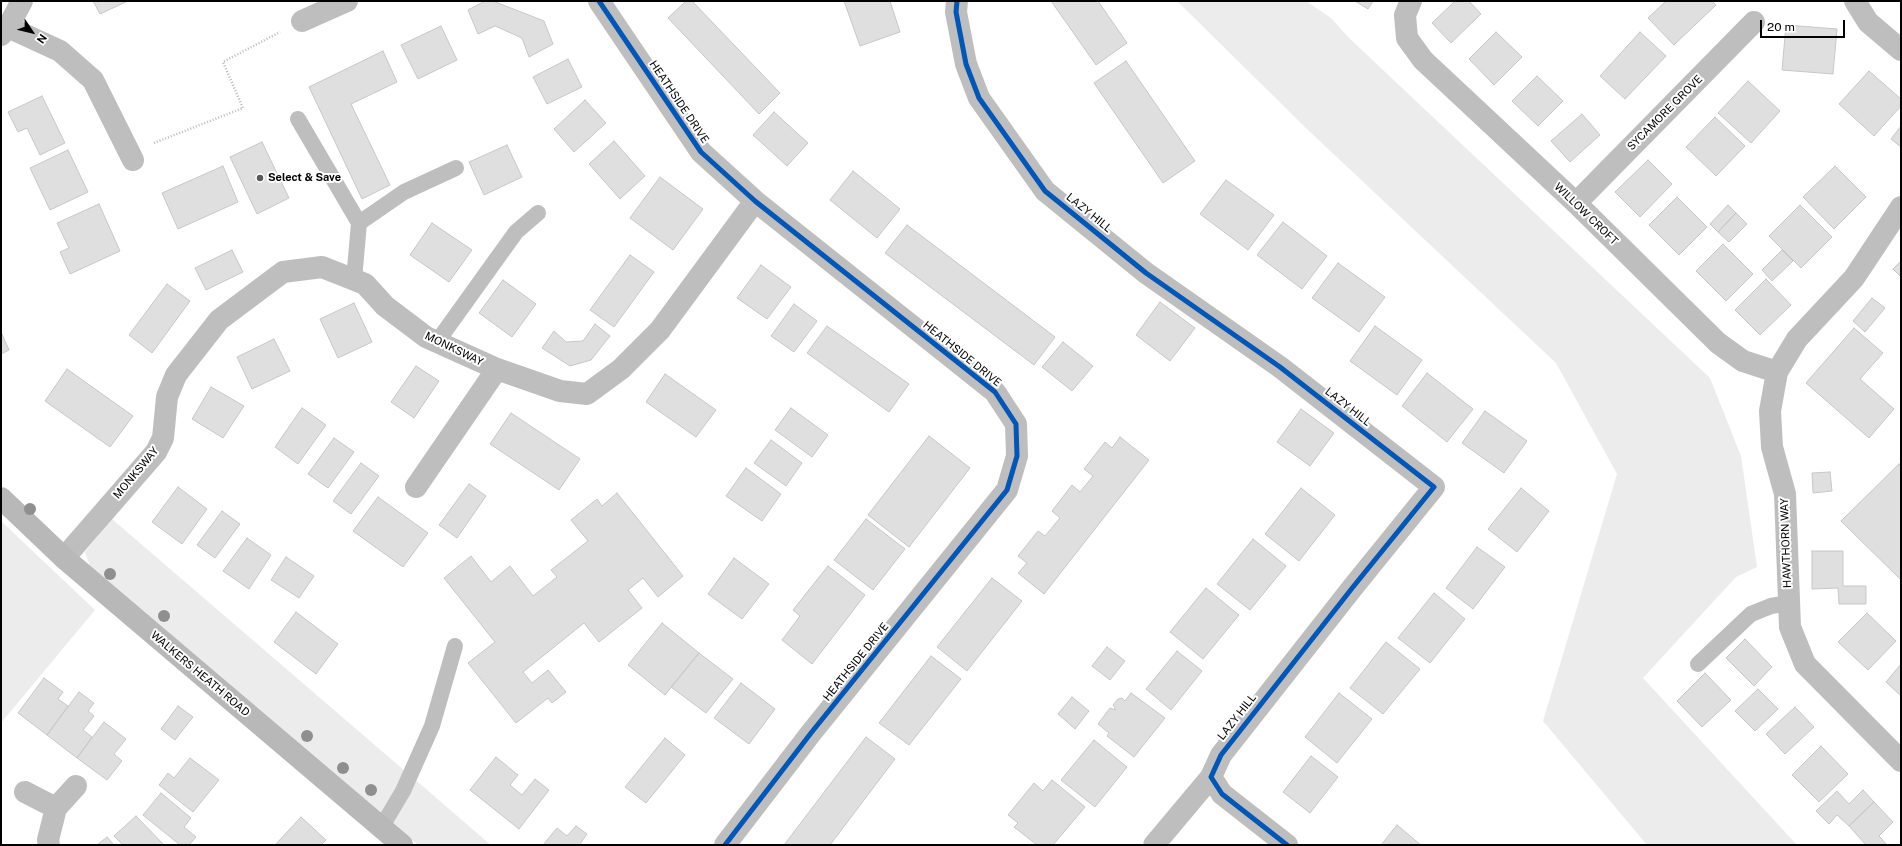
<!DOCTYPE html>
<html>
<head>
<meta charset="utf-8">
<style>
	body { margin:0 }
	#map { position:relative; width:1902px; height:846px; overflow:hidden; background:#fff; font-family:"Public Sans",sans-serif }
	canvas { display:block }
	.frame { position:absolute; inset:0; border:2px solid #000; pointer-events:none }
	.north { position:absolute; left:12px; top:12px; width:40px; height:40px; -webkit-text-stroke:3px #fff; paint-order:stroke; rotate:125deg; font-size:11px; font-weight:700; line-height:16px; text-align:center; color:#000 }
	.north::after { content:''; display:block; margin:auto; width:14px; height:18px; background:#000; clip-path:polygon(50% 0,100% 100%,50% 72%,0 100%) }
	.scale { position:absolute; left:1760px; top:20px; width:85px; height:18px; box-sizing:border-box; border:2px solid #000; border-top:0; padding-left:5px; font-size:12px; line-height:14px; white-space:nowrap; color:#000; -webkit-text-stroke:3px #fff; paint-order:stroke }
</style>
</head>
<body>
<div id="map">
<canvas width="1902" height="846"></canvas>
<div class="frame"></div>
<div class="north">N</div>
<div class="scale">20 m</div>
</div>
<script>
const context = document.querySelector('canvas').getContext('2d');
context.lineJoin = 'round';
function fill(path, color) {
  context.fillStyle = color;
  context.fill(path, 'evenodd');
}
function toPath(rows) {
  const path = new Path2D();
  for (const r of rows) {
    path.moveTo(r[0], r[1]);
    for (let i = 2; i < r.length; i += 2) path.lineTo(r[i], r[i + 1]);
  }
  return path;
}
function stroke(path, color, width, dash) {
  context.strokeStyle = color;
  context.lineWidth = width;
  context.lineCap = dash ? 'butt' : 'round';
  context.setLineDash(dash || []);
  context.stroke(path);
}
function drawText(font, color, halo, rows, align = 'center') {
  context.font = font + ' "Public Sans",sans-serif';
  context.lineWidth = 4;
  context.setLineDash([]);
  context.textBaseline = 'middle';
  context.strokeStyle = halo;
  context.fillStyle = color;
  for (const [text, x, y, turn = 0] of rows) {
    context.save();
    context.translate(x, y);
    context.rotate((+turn || 0) * Math.PI / 180);
    context.textAlign = isNaN(turn) ? turn : align;
    if (halo) context.strokeText(text, 0, 0);
    context.fillText(text, 0, 0);
    context.restore();
  }
}
fill(toPath([
	[1177,1,1306,1,1331,18,1348,37,1710,378,1741,456,1757,567,1736,577,1643,678,1797,845,1647,845,1543,721,1617,474,1556,363,1309,131],
	[112,519,491,845,418,845,91,569,85,552],
	[1,521,95,610,1,723]
]), '#ececec');
const building = toPath([
	[93,1,128,1,100,14,93,1],
	[485,1,493,1,544,21,553,44,529,57,522,38,495,26,478,34,468,10,485,1],
	[686,1,692,1,780,93,759,114,668,18,686,1],
	[844,1,890,1,900,32,860,46,844,1],
	[1051,1,1098,1,1127,43,1096,65,1051,1],
	[1355,1,1373,1,1368,9,1355,1],
	[1455,1,1469,1,1481,14,1451,43,1432,23,1455,1],
	[1666,1,1712,1,1716,5,1674,45,1648,18,1666,1],
	[1786,25,1837,29,1833,74,1782,70,1786,25],
	[441,26,457,60,418,79,401,45,441,26],
	[1496,32,1522,57,1494,85,1469,59,1496,32],
	[1640,32,1666,56,1625,99,1600,76,1640,32],
	[383,51,397,82,351,104,390,185,362,199,309,87,383,51],
	[568,59,582,87,547,104,533,77,568,59],
	[1126,61,1195,161,1163,183,1094,83,1126,61],
	[1869,71,1901,99,1901,106,1874,136,1839,104,1869,71],
	[1537,76,1563,101,1538,126,1512,101,1537,76],
	[1748,81,1780,111,1751,143,1718,113,1748,81],
	[42,96,65,143,40,155,27,128,18,132,8,112,42,96],
	[585,100,606,123,574,152,554,129,585,100],
	[774,112,808,143,787,166,753,135,774,112],
	[1582,114,1600,135,1570,162,1551,141,1582,114],
	[1715,117,1745,146,1716,176,1686,147,1715,117],
	[1901,126,1901,147,1891,139,1901,126],
	[614,141,645,176,620,199,589,164,614,141],
	[262,142,289,198,257,214,230,157,262,142],
	[507,145,522,177,484,195,469,162,507,145],
	[68,150,88,192,50,210,30,168,68,150],
	[1648,160,1672,184,1640,217,1615,192,1648,160],
	[223,166,238,202,178,229,162,193,223,166],
	[1835,166,1866,197,1834,229,1803,197,1835,166],
	[853,171,900,209,877,238,830,200,853,171],
	[660,177,703,209,673,250,630,218,660,177],
	[1226,180,1274,215,1248,250,1200,214,1226,180],
	[1677,197,1707,227,1679,255,1649,225,1677,197],
	[99,204,120,251,70,274,60,252,69,248,57,223,99,204],
	[1728,205,1736,213,1718,232,1710,224,1728,205],
	[1800,205,1832,237,1801,268,1769,236,1800,205],
	[1736,213,1747,224,1729,242,1718,232,1736,213],
	[1283,222,1327,256,1302,289,1257,255,1283,222],
	[432,223,472,250,449,282,410,255,432,223],
	[907,225,1055,337,1034,365,885,253,907,225],
	[1723,244,1753,274,1726,301,1696,271,1723,244],
	[232,250,243,272,206,290,195,268,232,250],
	[1782,250,1793,261,1772,281,1762,270,1782,250],
	[630,255,654,272,614,327,590,310,630,255],
	[1901,261,1901,277,1893,269,1901,261],
	[1338,263,1385,297,1359,332,1312,298,1338,263],
	[761,265,791,287,767,319,737,298,761,265],
	[1766,279,1791,305,1760,335,1735,310,1766,279],
	[503,280,536,304,512,337,479,313,503,280],
	[167,284,190,301,152,353,129,335,167,284],
	[1872,298,1885,308,1865,332,1853,321,1872,298],
	[1160,302,1195,328,1170,361,1136,335,1160,302],
	[354,303,372,342,338,358,320,319,354,303],
	[794,304,817,321,794,352,771,336,794,304],
	[595,324,610,336,591,360,570,366,542,348,554,331,566,342,583,341,595,324],
	[827,326,909,384,889,412,807,353,827,326],
	[1375,326,1422,360,1397,395,1350,361,1375,326],
	[1854,328,1883,353,1860,379,1894,409,1869,438,1806,383,1854,328],
	[1,332,9,350,1,354,1,332],
	[274,339,290,371,252,389,237,357,274,339],
	[1063,342,1093,366,1072,391,1042,367,1063,342],
	[416,366,439,381,414,418,391,402,416,366],
	[67,369,133,416,110,447,45,401,67,369],
	[1427,373,1473,409,1447,442,1402,406,1427,373],
	[665,374,716,410,696,437,646,402,665,374],
	[211,387,244,406,223,438,192,419,211,387],
	[302,408,326,425,298,464,275,447,302,408],
	[791,408,828,435,812,457,775,430,791,408],
	[1301,409,1334,433,1310,466,1277,442,1301,409],
	[1485,411,1527,441,1504,473,1462,443,1485,411],
	[511,413,580,459,559,490,490,444,511,413],
	[929,436,970,468,909,547,868,515,929,436],
	[1120,437,1149,460,1044,594,1018,573,1027,563,1018,556,1038,531,1045,536,1060,518,1052,511,1072,485,1080,492,1093,476,1084,469,1105,442,1112,448,1120,437],
	[334,438,354,452,328,488,308,474,334,438],
	[771,440,802,463,786,486,754,463,771,440],
	[361,463,379,476,351,514,333,501,361,463],
	[1899,464,1901,466,1901,580,1841,521,1899,464],
	[746,468,781,494,762,521,726,496,746,468],
	[1830,472,1832,491,1813,493,1812,473,1830,472],
	[469,484,486,496,457,538,439,525,469,484],
	[178,487,207,509,182,544,152,522,178,487],
	[1301,488,1335,515,1299,561,1265,534,1301,488],
	[1521,488,1549,511,1517,552,1488,529,1521,488],
	[617,493,683,576,658,597,643,578,628,590,642,608,599,642,584,623,523,672,532,683,548,670,566,692,552,703,548,698,516,723,468,663,495,642,444,578,471,556,491,582,510,566,533,596,557,577,551,570,588,541,571,520,597,499,602,506,617,493],
	[378,497,428,533,403,567,353,531,378,497],
	[222,511,240,524,215,558,197,545,222,511],
	[866,519,905,549,873,590,834,560,866,519],
	[247,538,271,555,249,589,223,571,247,538],
	[1253,539,1286,566,1250,610,1217,584,1253,539],
	[1477,547,1505,567,1473,609,1446,588,1477,547],
	[1812,551,1843,551,1843,586,1866,586,1866,604,1839,604,1838,588,1812,589,1812,551],
	[286,557,314,576,299,598,271,580,286,557],
	[734,558,769,584,742,619,708,594,734,558],
	[828,566,865,595,812,664,782,640,800,616,793,610,828,566],
	[992,578,1022,601,967,671,937,647,992,578],
	[1206,588,1239,615,1203,659,1170,632,1206,588],
	[1434,593,1465,619,1430,663,1398,638,1434,593],
	[296,612,338,644,316,674,274,642,296,612],
	[1867,613,1896,641,1868,670,1838,642,1867,613],
	[662,623,699,653,665,695,628,665,662,623],
	[1745,639,1772,667,1754,686,1726,658,1745,639],
	[1386,642,1420,669,1383,714,1350,688,1386,642],
	[1107,647,1125,661,1110,680,1092,666,1107,647],
	[1177,651,1202,671,1171,710,1146,689,1177,651],
	[699,653,733,679,706,713,671,687,699,653],
	[931,656,961,679,909,745,879,723,931,656],
	[1901,664,1901,696,1886,682,1901,664],
	[1705,673,1731,700,1702,727,1677,701,1705,673],
	[44,678,63,692,58,699,68,706,47,735,18,713,44,678],
	[741,683,775,709,749,744,714,718,741,683],
	[1758,689,1778,709,1755,731,1735,711,1758,689],
	[79,692,94,703,88,711,94,716,83,730,92,737,77,758,47,735,79,692],
	[1131,693,1165,718,1134,757,1107,736,1109,733,1098,724,1110,708,1116,710,1113,705,1118,699,1122,698,1125,701,1131,693],
	[1339,693,1372,719,1337,763,1305,737,1339,693],
	[1072,697,1089,711,1075,729,1058,714,1072,697],
	[178,706,193,717,175,740,161,729,178,706],
	[1795,707,1814,727,1785,754,1766,734,1795,707],
	[104,722,126,739,114,754,122,761,107,780,77,758,104,722],
	[866,737,895,759,830,845,784,845,866,737],
	[665,738,685,755,646,803,625,787,665,738],
	[1094,740,1127,767,1095,807,1061,780,1094,740],
	[1821,746,1848,774,1819,802,1792,775,1821,746],
	[1311,756,1338,777,1310,813,1283,792,1311,756],
	[496,757,518,775,510,785,522,795,535,779,549,790,519,829,470,790,496,757],
	[190,758,219,780,193,812,159,785,168,773,174,778,190,758],
	[1052,780,1085,807,1053,845,1037,845,1014,827,1018,823,1008,815,1034,783,1043,791,1052,780],
	[1863,790,1874,802,1849,826,1837,815,1829,824,1816,811,1837,791,1849,804,1863,790],
	[161,793,191,818,184,827,196,837,189,845,180,845,143,815,161,793],
	[1874,802,1893,822,1879,836,1887,845,1866,845,1849,826,1874,802],
	[136,816,164,845,123,845,114,836,136,816],
	[301,817,326,840,321,845,275,845,301,817],
	[1397,825,1421,845,1381,845,1397,825],
	[576,826,587,834,580,844,581,845,543,845,557,828,567,836,576,826],
	[107,837,114,845,97,845,107,837]
]);
fill(building, '#dfdfdf');
stroke(building, '#c7c7c7', 1);
stroke(toPath([
	[154,143,243,108,223,62,280,32]
]), '#b9b9b9', 2.5, [1, 2]);
stroke(toPath([
	[298,119,359,223],
	[354,280,359,223,404,192,456,168],
	[437,342,516,232,538,213],
	[1698,664,1751,614,1771,606,1788,603],
	[381,828,403,791,432,726,455,646]
]), '#bebebe', 16);
stroke(toPath([
	[599,1,701,152,755,201,995,392,1016,424,1017,456,1007,490,811,733,725,845],
	[957,1,956,12,966,64,979,98,1045,191,1146,273,1280,367,1434,487,1353,587,1221,755,1211,777,1222,794,1287,845],
	[1411,1,1405,15,1407,38,1423,60,1576,203,1718,343,1743,361,1777,372],
	[1855,1,1868,22,1901,50],
	[302,21,347,1],
	[8,27,60,51,93,80,133,160],
	[1,35,8,27,22,1],
	[1576,203,1754,22],
	[1901,207,1854,278,1797,339,1777,372,1770,411,1772,447,1785,494,1790,627,1805,664,1901,761],
	[416,487,497,369],
	[64,558,156,452,163,438,167,397,176,375,219,320,283,272,322,267,365,284,385,306,426,337,497,369,560,391,587,394,621,369,660,330,755,201],
	[25,792,56,808],
	[49,845,48,840,56,808,76,786],
	[1154,845,1211,777]
]), '#bebebe', 22);
stroke(toPath([
	[1,498,64,558,402,845]
]), '#b8b8b8', 22);
stroke(toPath([
	[599,1,701,152,755,201,995,392,1016,424,1017,456,1007,490,811,733,725,845],
	[957,1,956,12,966,64,979,98,1045,191,1146,273,1280,367,1434,487,1353,587,1221,755,1211,777,1222,794,1287,845]
]), '#0057b8', 5);
context.fillStyle = '#8f8f8f';
for (const [x, y] of [
	[30,509],
	[110,574],
	[164,616],
	[307,736],
	[343,768],
	[371,790]
]) {
  context.beginPath();
  context.arc(x, y, 6, 0, 2 * Math.PI);
  context.fill();
}
for (const [x, y, r, color] of [
	[260,178,4,"#595959"]
]) {
  const dot = new Path2D();
  dot.arc(x, y, r, 0, 2 * Math.PI);
  context.fillStyle = color;
  context.fill(dot);
  stroke(dot, '#fff', 1.5);
}
drawText('11px', '#000', '#fff', [
	["HEATHSIDE DRIVE",679,102,56],
	["SYCAMORE GROVE",1665,113,-45],
	["LAZY HILL",1089,213,39],
	["WILLOW CROFT",1586,214,44],
	["MONKSWAY",454,349,26],
	["HEATHSIDE DRIVE",962,354,39],
	["LAZY HILL",1348,407,38],
	["MONKSWAY",136,473,-50],
	["HAWTHORN WAY",1786,543,-92],
	["HEATHSIDE DRIVE",856,662,-51],
	["WALKERS HEATH ROAD",200,674,40],
	["LAZY HILL",1237,717,-52]
]);
drawText('bold 11px', '#000', '#fff', [
	["Select & Save",268,178]
], 'left');
</script>
</body>
</html>
